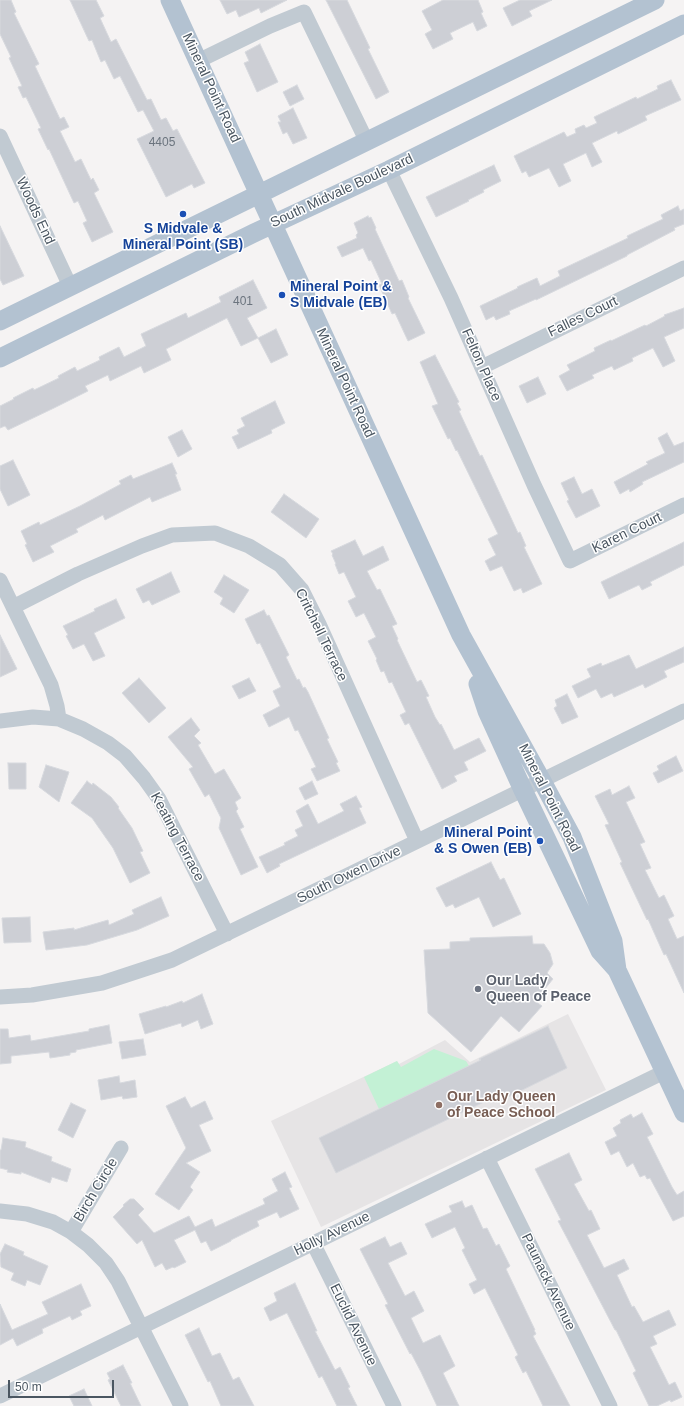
<!DOCTYPE html>
<html>
<head>
<meta charset="utf-8">
<style>
	body { margin:0 }
	#map { position:relative; width:684px; height:1406px; overflow:hidden; background:#f5f3f3; font-family:Arial,sans-serif }
	canvas { display:block }
	.scale { position:absolute; left:8px; top:1380px; width:106px; height:18px; box-sizing:border-box; border:2px solid #4a5661; border-top:0; padding-left:5px; font-size:12px; line-height:14px; white-space:nowrap; color:#4a5661; -webkit-text-stroke:3px #fff; paint-order:stroke }
</style>
</head>
<body>
<div id="map">
<canvas width="684" height="1406"></canvas>
<div class="scale">50 m</div>
</div>
<script>
const context = document.querySelector('canvas').getContext('2d');
context.lineJoin = 'round';
function fill(path, color) {
  context.fillStyle = color;
  context.fill(path, 'evenodd');
}
function toPath(rows) {
  const path = new Path2D();
  for (const r of rows) {
    path.moveTo(r[0], r[1]);
    for (let i = 2; i < r.length; i += 2) path.lineTo(r[i], r[i + 1]);
  }
  return path;
}
function stroke(path, color, width, dash) {
  context.strokeStyle = color;
  context.lineWidth = width;
  context.lineCap = dash ? 'butt' : 'round';
  context.setLineDash(dash || []);
  context.stroke(path);
}
function drawText(font, color, halo, rows, align = 'center') {
  context.font = font + ' Arial,sans-serif';
  context.lineWidth = 3;
  context.setLineDash([]);
  context.textBaseline = 'middle';
  context.strokeStyle = halo;
  context.fillStyle = color;
  for (const [text, x, y, turn = 0] of rows) {
    context.save();
    context.translate(x, y);
    context.rotate((+turn || 0) * Math.PI / 180);
    context.textAlign = isNaN(turn) ? turn : align;
    if (halo) context.strokeText(text, 0, 0);
    context.fillText(text, 0, 0);
    context.restore();
  }
}
fill(toPath([
	[568,1014,606,1090,321,1227,271,1121,397,1061,399,1064,445,1040,470,1062]
]), '#e6e4e5');
fill(toPath([
	[434,1049,466,1061,469,1066,379,1109,364,1077,397,1061,401,1067]
]), '#c3f1d5');
const building = toPath([
	[0,0,11,0,16,12,14,13,39,64,35,66,60,119,64,117,69,127,60,131,75,162,81,159,91,180,93,178,99,190,94,193,113,232,92,242,83,223,87,221,78,201,74,203,49,149,48,150,38,129,41,128,26,97,23,98,18,87,22,86,9,58,11,57,0,34,0,0],
	[70,0,96,0,104,16,100,18,111,42,116,39,147,100,151,99,161,120,166,118,173,131,177,129,205,183,194,188,192,184,166,197,137,139,154,131,143,110,138,112,120,76,114,79,105,60,101,62,92,40,89,41,70,0],
	[220,0,287,0,261,13,259,8,239,17,236,10,227,14,220,0],
	[326,0,347,0,370,48,368,49,389,92,376,99,326,0],
	[443,0,478,0,483,12,481,13,487,26,477,31,473,22,450,33,453,39,433,49,425,34,432,30,422,11,443,0],
	[520,0,552,0,529,11,532,16,512,26,503,8,520,0],
	[260,44,278,82,257,92,244,63,249,61,245,52,260,44],
	[671,80,681,100,645,116,647,120,618,134,617,131,592,143,602,162,592,167,586,153,563,164,571,181,559,187,549,168,529,177,526,171,522,173,514,156,564,132,567,137,576,133,575,129,584,125,586,128,597,123,594,117,636,97,637,99,658,89,657,86,671,80],
	[297,85,304,99,290,106,283,92,297,85],
	[293,108,307,138,293,144,287,132,283,134,278,122,281,122,278,116,293,108],
	[494,165,501,181,483,190,484,192,468,200,469,201,436,217,426,197,494,165],
	[678,206,680,211,684,209,684,224,674,228,675,230,627,255,627,256,536,300,536,299,509,311,510,314,496,320,494,316,486,320,480,306,518,288,517,287,537,278,540,286,560,276,558,271,628,238,627,236,663,219,661,215,678,206],
	[368,216,369,218,371,217,376,228,375,229,399,281,402,280,409,297,408,298,425,333,408,341,395,313,392,314,379,285,382,284,371,260,369,261,363,248,342,257,337,247,357,238,356,235,358,233,354,223,368,216],
	[0,226,24,276,3,285,0,279,0,226],
	[253,280,267,308,247,318,258,338,241,346,227,318,166,349,171,360,144,373,141,366,110,381,108,375,85,386,88,391,54,408,8,430,5,426,0,428,0,406,14,399,13,398,33,388,34,390,59,378,58,376,75,367,77,371,100,360,99,357,119,347,124,357,146,346,141,334,186,313,188,318,221,302,219,297,253,280],
	[684,308,684,328,664,337,675,361,663,367,653,348,632,358,633,361,614,370,612,366,592,375,594,378,567,391,559,376,570,370,567,365,595,351,594,348,611,340,611,341,645,325,646,326,665,316,664,315,684,308],
	[276,329,288,355,271,363,258,338,276,329],
	[435,355,459,402,457,403,461,410,459,411,480,456,482,455,518,533,520,532,526,546,524,547,542,584,523,593,521,588,514,591,502,566,490,571,485,561,496,555,488,539,498,534,457,450,456,451,450,438,448,439,432,406,438,404,420,362,435,355],
	[538,377,546,394,527,403,519,386,538,377],
	[275,401,285,423,271,430,272,433,238,449,232,437,239,434,237,430,245,426,241,418,275,401],
	[182,430,192,449,178,457,168,437,182,430],
	[667,433,674,446,684,442,684,462,642,482,643,484,630,492,629,489,620,494,614,482,648,464,646,462,665,453,658,438,667,433],
	[13,460,30,495,8,506,0,489,0,466,13,460],
	[172,463,177,474,175,474,181,490,152,502,150,497,105,520,103,515,76,529,78,532,50,546,54,552,33,562,25,545,27,544,21,531,39,522,40,525,80,506,121,484,119,481,131,475,133,479,172,463],
	[574,477,582,494,592,489,600,506,576,518,567,501,569,500,561,483,574,477],
	[284,494,319,519,306,538,271,512,284,494],
	[355,540,363,556,383,546,389,560,367,571,377,590,380,589,397,624,392,626,398,639,397,640,417,682,421,680,429,696,426,697,435,717,440,725,441,724,454,750,479,738,486,751,464,762,468,770,454,776,457,781,442,789,409,723,405,725,400,715,406,712,392,682,389,683,384,671,381,672,376,660,377,659,368,641,376,637,364,613,356,617,348,601,356,597,344,572,339,574,335,564,336,564,332,555,333,554,331,551,355,540],
	[684,542,684,565,650,582,652,585,642,590,639,585,609,599,601,582,684,542],
	[171,572,180,592,152,605,149,600,143,603,136,589,171,572],
	[224,575,249,590,234,613,220,604,223,598,214,592,224,575],
	[116,599,125,618,94,633,105,656,93,661,84,644,73,649,66,636,68,635,63,626,95,611,94,609,116,599],
	[264,610,267,616,269,615,289,655,286,657,297,680,299,679,303,688,305,687,308,692,329,738,327,739,338,762,336,763,340,771,317,781,311,769,316,767,298,730,295,731,289,717,269,727,263,715,280,706,273,691,281,687,260,643,257,644,245,619,264,610],
	[0,635,17,669,0,677,0,635],
	[684,647,684,662,664,671,667,677,645,688,643,684,614,697,612,693,601,698,596,689,578,698,572,686,591,677,587,669,601,663,602,666,629,655,636,669,684,647],
	[139,678,166,708,149,723,122,693,139,678],
	[249,678,256,691,239,699,232,686,249,678],
	[567,694,578,717,562,724,554,708,557,706,555,700,567,694],
	[191,718,200,730,194,736,201,743,198,745,215,774,224,769,241,798,235,802,238,809,236,811,244,827,240,829,258,867,241,875,219,828,221,818,209,794,205,797,189,769,193,767,168,737,191,718],
	[676,756,683,771,658,783,653,773,659,770,657,766,676,756],
	[8,763,26,763,26,789,9,789,8,763],
	[46,765,69,772,59,802,39,787,46,765],
	[87,781,92,785,93,783,111,797,119,807,118,808,132,828,143,851,140,852,150,873,130,883,113,848,92,818,71,803,87,781],
	[312,781,318,794,305,800,299,788,312,781],
	[629,786,635,798,626,802,645,842,640,844,651,868,645,870,659,898,664,895,674,916,668,919,677,939,684,936,684,993,666,954,664,955,648,919,647,920,620,863,622,862,605,825,609,824,595,796,610,789,612,795,629,786],
	[356,796,362,807,359,808,366,823,279,864,280,866,267,873,259,857,285,845,284,843,298,836,295,830,303,826,296,811,308,804,318,824,344,811,340,804,356,796],
	[491,862,500,880,504,878,521,914,493,927,479,897,455,908,453,904,446,907,436,888,491,862],
	[161,897,169,916,137,930,87,945,46,950,43,932,74,928,74,930,108,920,109,925,134,914,132,910,161,897],
	[30,917,31,942,4,943,2,918,30,917],
	[532,936,533,944,544,944,550,953,553,964,547,973,553,979,535,1001,542,1006,519,1032,501,1016,471,1052,428,1013,424,950,450,949,450,942,470,941,470,938,532,936],
	[202,994,213,1024,201,1029,198,1020,182,1027,181,1023,145,1034,139,1014,166,1006,166,1007,182,1001,183,1003,202,994],
	[109,1025,112,1043,76,1050,76,1052,70,1053,70,1055,50,1058,49,1052,11,1056,11,1063,0,1064,0,1029,8,1029,9,1038,30,1035,31,1041,89,1031,89,1029,109,1025],
	[548,1026,567,1068,504,1099,501,1093,486,1101,336,1173,319,1138,481,1060,479,1059,548,1026],
	[143,1039,146,1055,122,1059,119,1042,143,1039],
	[119,1076,120,1083,135,1080,137,1097,123,1099,122,1096,101,1100,98,1080,119,1076],
	[185,1097,191,1108,205,1101,213,1119,199,1125,211,1151,186,1163,200,1172,190,1187,193,1190,179,1210,155,1194,186,1148,166,1106,185,1097],
	[71,1103,86,1110,73,1138,58,1130,71,1103],
	[642,1113,653,1134,647,1137,672,1187,677,1195,684,1191,684,1216,673,1221,650,1178,647,1179,645,1175,640,1177,633,1163,627,1167,619,1151,611,1155,605,1142,617,1136,613,1128,621,1123,620,1120,631,1114,633,1118,642,1113],
	[3,1138,26,1142,25,1147,52,1157,51,1161,71,1169,67,1182,52,1177,50,1183,21,1172,21,1174,7,1172,8,1170,0,1168,0,1150,1,1150,3,1138],
	[569,1153,582,1180,574,1184,589,1211,591,1210,600,1229,587,1235,604,1268,624,1259,629,1269,617,1275,632,1307,634,1306,643,1322,669,1310,676,1325,653,1336,657,1344,650,1347,669,1385,675,1382,682,1397,671,1402,670,1400,657,1406,649,1406,633,1373,636,1371,616,1330,615,1330,567,1238,558,1221,561,1220,535,1169,569,1153],
	[285,1172,292,1187,289,1188,299,1209,280,1218,277,1212,257,1221,259,1226,231,1240,231,1241,211,1251,206,1241,201,1243,195,1230,174,1240,186,1262,174,1268,173,1267,166,1270,162,1263,155,1267,142,1240,137,1244,113,1217,124,1206,123,1205,130,1199,134,1199,144,1209,138,1215,154,1233,189,1216,195,1227,212,1219,215,1227,265,1204,263,1199,278,1191,272,1179,285,1172],
	[462,1201,465,1208,472,1205,483,1229,487,1228,496,1246,499,1244,510,1266,506,1269,535,1330,534,1330,536,1334,533,1336,570,1406,543,1406,526,1371,523,1373,515,1357,518,1355,485,1288,474,1294,469,1284,477,1280,462,1250,465,1248,455,1227,432,1238,425,1224,452,1212,449,1206,462,1201],
	[385,1237,390,1247,401,1242,407,1254,388,1263,405,1296,414,1291,424,1311,411,1318,423,1343,440,1335,455,1366,443,1373,459,1406,437,1406,421,1372,411,1353,410,1354,385,1305,388,1304,360,1249,385,1237],
	[5,1244,24,1252,23,1255,48,1266,40,1285,27,1280,25,1286,11,1280,14,1273,1,1267,0,1254,5,1244],
	[295,1283,317,1331,315,1331,335,1370,340,1367,350,1387,348,1388,357,1406,337,1406,322,1376,319,1378,287,1313,270,1321,264,1308,277,1301,274,1293,295,1283],
	[81,1284,91,1306,80,1311,82,1315,72,1320,70,1316,42,1329,43,1333,17,1346,13,1338,0,1345,0,1304,12,1330,48,1314,42,1302,81,1284],
	[199,1328,212,1356,220,1353,233,1380,239,1377,254,1406,221,1406,210,1381,208,1382,185,1335,199,1328],
	[123,1365,132,1383,130,1383,141,1406,121,1406,108,1380,110,1379,107,1373,123,1365],
	[84,1389,92,1406,74,1406,69,1396,84,1389]
]);
fill(building, '#cdcfd5');
stroke(building, '#d7d9de', 1);
stroke(toPath([
	[198,61,270,26,304,12,367,142],
	[0,136,70,286],
	[389,170,451,298,534,485,570,561,684,505],
	[482,367,684,268],
	[0,580,51,685,57,706,59,719,83,729,108,743,125,756,144,778,159,799,227,934],
	[13,607,78,574,142,546,172,535,215,533,249,546,280,565,302,590,319,624,417,841],
	[0,721,33,717,59,719],
	[0,997,32,995,102,983,172,960,346,876,684,711],
	[487,1158,610,1406],
	[0,1211,27,1214,53,1222,71,1232,88,1245,106,1263,118,1281,181,1406],
	[71,1232,121,1148],
	[313,1243,394,1406],
	[0,1396,664,1072]
]), '#c1cad2', 15);
stroke(toPath([
	[170,0,461,635,542,781,572,837,613,941,617,970,684,1113],
	[0,321,655,0],
	[0,358,254,233,389,170,684,24],
	[478,684,487,711,523,790,600,951,617,970]
]), '#b3c2d1', 19);
for (const [x, y, r, color] of [
	[183,214,4,"#1a4fb4"],
	[282,295,4,"#1a4fb4"],
	[540,841,4,"#1a4fb4"],
	[478,989,4,"#6b7280"],
	[439,1105,4,"#8d6e63"]
]) {
  const dot = new Path2D();
  dot.arc(x, y, r, 0, 2 * Math.PI);
  context.fillStyle = color;
  context.fill(dot);
  stroke(dot, '#fff', 1.5);
}
drawText('12px', '#6b747e', null, [
	["4405",162,143],
	["401",243,302]
]);
drawText('14px', '#4a5661', '#fff', [
	["Mineral Point Road",211,88,65],
	["South Midvale Boulevard",342,191,-25],
	["Woods End",35,211,65],
	["Falles Court",583,317,-26],
	["Felton Place",481,365,66],
	["Mineral Point Road",345,383,65],
	["Karen Court",627,533,-26],
	["Critchell Terrace",321,635,64],
	["Mineral Point Road",549,798,63],
	["Keating Terrace",177,837,62],
	["South Owen Drive",349,875,-26],
	["Birch Circle",96,1190,-59],
	["Holly Avenue",332,1234,-26],
	["Paunack Avenue",548,1282,64],
	["Euclid Avenue",353,1325,64]
]);
drawText('bold 14px', '#164399', '#fff', [
	["S Midvale &",183,229],
	["Mineral Point (SB)",183,245],
	["Mineral Point &",290,287,"left"],
	["S Midvale (EB)",290,303,"left"],
	["Mineral Point",532,833,"right"],
	["& S Owen (EB)",532,849,"right"]
]);
drawText('bold 14px', '#5b616d', '#fff', [
	["Our Lady",486,981],
	["Queen of Peace",486,997]
], 'left');
drawText('bold 14px', '#785e54', '#fff', [
	["Our Lady Queen",447,1097],
	["of Peace School",447,1113]
], 'left');
</script>
</body>
</html>
